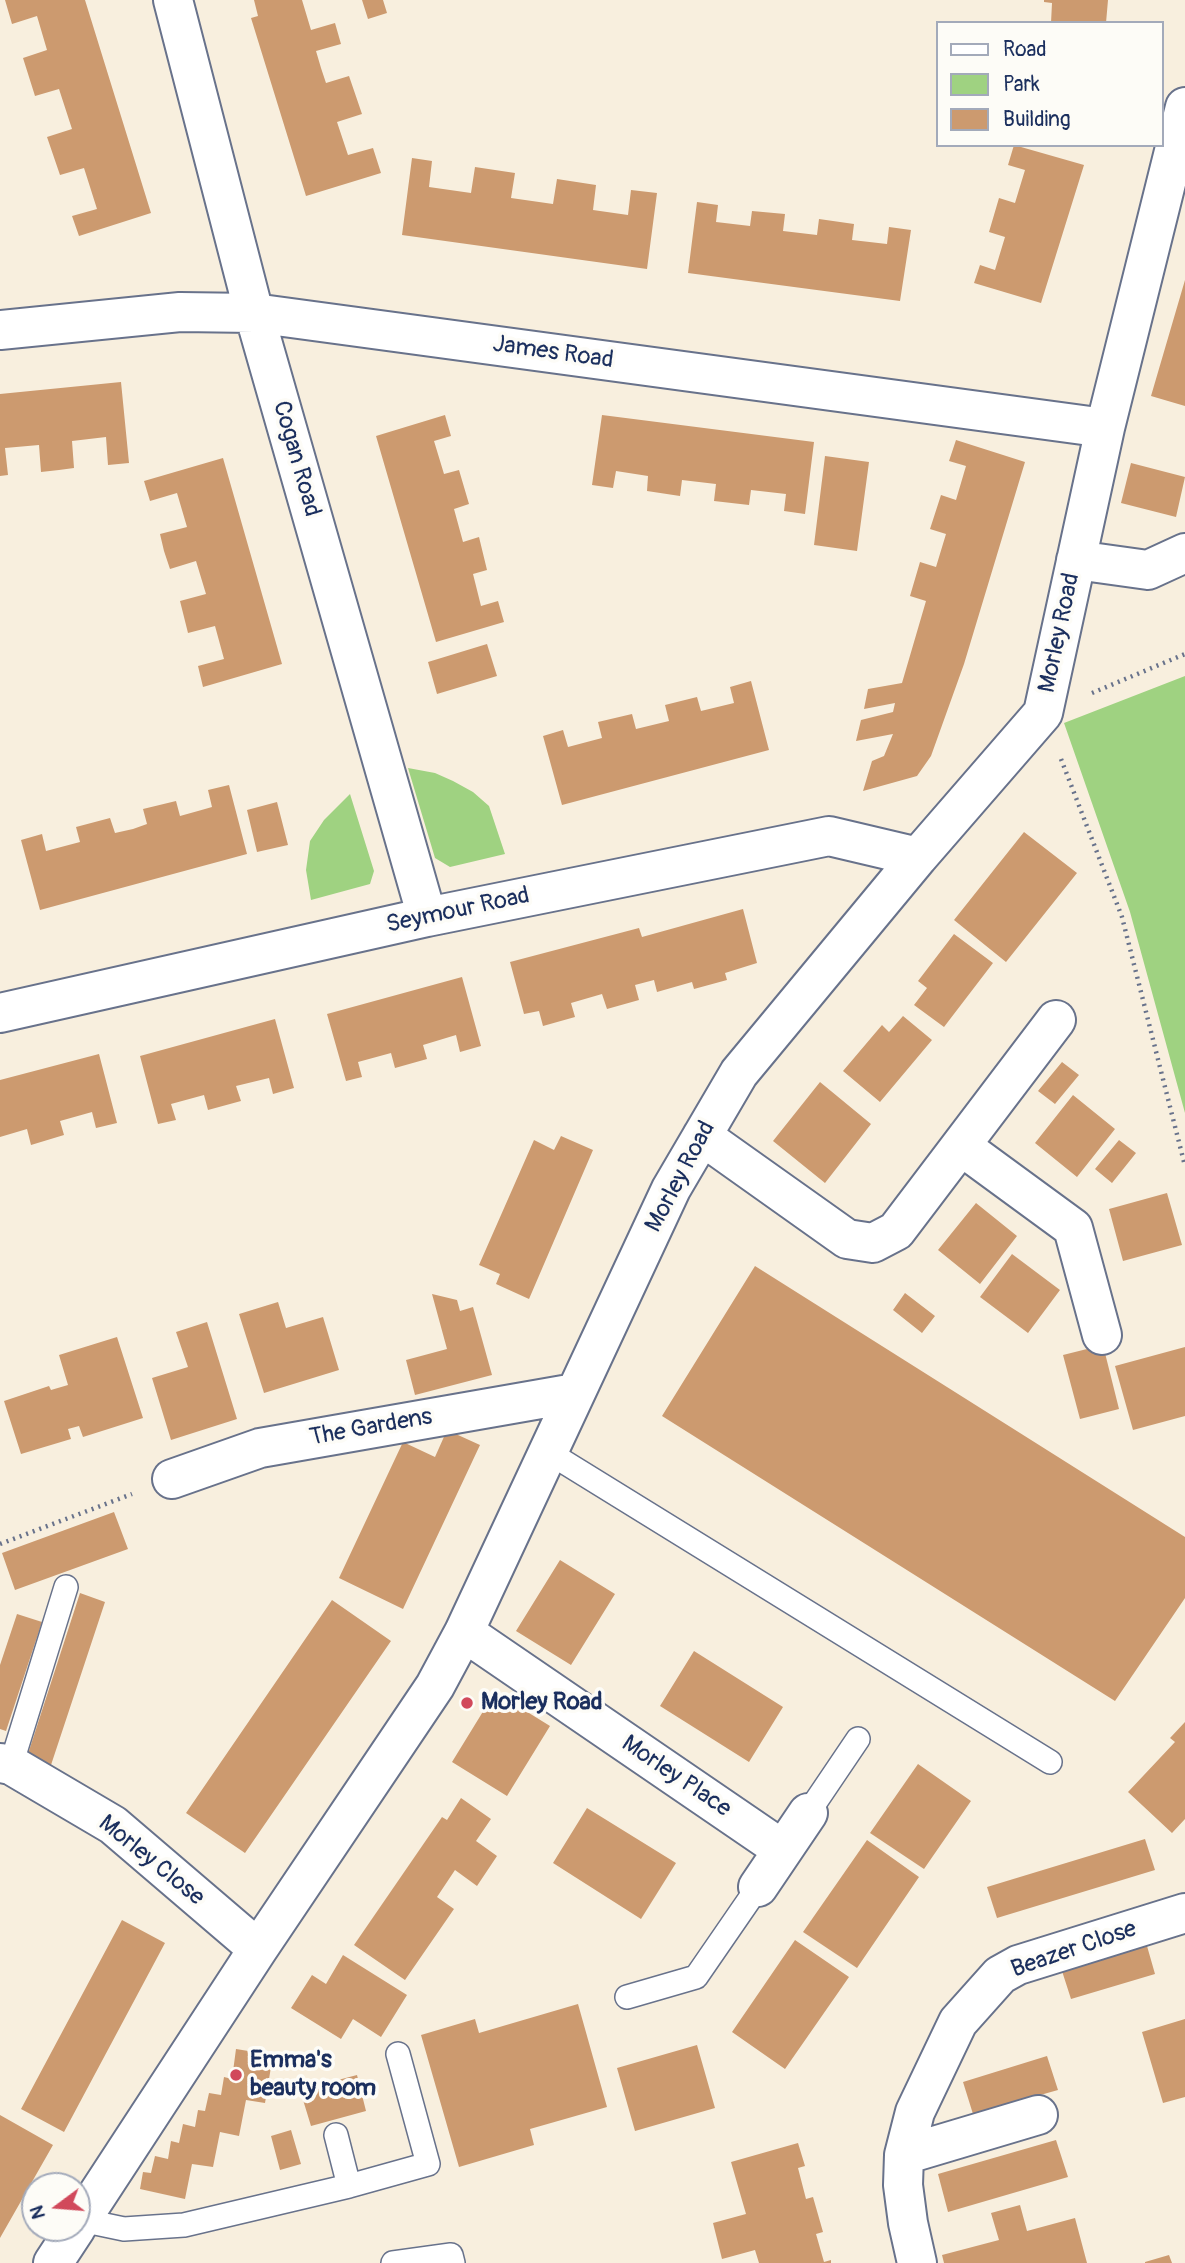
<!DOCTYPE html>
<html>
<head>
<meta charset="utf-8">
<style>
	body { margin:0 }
	#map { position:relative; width:1185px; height:2263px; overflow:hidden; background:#f8efde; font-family:Pangolin,sans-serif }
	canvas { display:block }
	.legend { position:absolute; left:936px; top:21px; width:228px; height:126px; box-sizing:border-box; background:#fdfcf7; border:2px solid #a3aaba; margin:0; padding:9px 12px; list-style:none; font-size:21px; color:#1b2f5e }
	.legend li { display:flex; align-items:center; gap:14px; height:35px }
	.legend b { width:35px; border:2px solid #a3aaba }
	.north { position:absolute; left:21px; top:2172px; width:70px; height:70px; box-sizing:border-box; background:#fdfcf7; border:2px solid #a3aaba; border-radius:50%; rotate:254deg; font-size:19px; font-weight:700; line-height:28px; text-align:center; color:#1b2f5e }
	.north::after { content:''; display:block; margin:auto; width:24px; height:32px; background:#d1495b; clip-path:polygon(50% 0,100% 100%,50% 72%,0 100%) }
</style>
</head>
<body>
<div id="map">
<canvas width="1185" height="2263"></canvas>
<ul class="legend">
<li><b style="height:9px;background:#fff"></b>Road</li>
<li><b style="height:19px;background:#9fd281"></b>Park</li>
<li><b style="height:19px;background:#cc9a6f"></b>Building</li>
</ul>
<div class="north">N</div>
</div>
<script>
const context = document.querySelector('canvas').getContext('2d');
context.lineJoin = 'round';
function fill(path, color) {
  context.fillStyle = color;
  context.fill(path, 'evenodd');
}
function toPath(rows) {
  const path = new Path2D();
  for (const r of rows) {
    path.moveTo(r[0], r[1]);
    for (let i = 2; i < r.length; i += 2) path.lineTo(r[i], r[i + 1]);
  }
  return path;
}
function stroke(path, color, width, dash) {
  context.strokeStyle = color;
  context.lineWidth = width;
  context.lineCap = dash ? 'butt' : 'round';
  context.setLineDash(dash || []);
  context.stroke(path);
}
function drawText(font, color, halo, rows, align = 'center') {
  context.font = font + ' Pangolin,sans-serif';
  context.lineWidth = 7;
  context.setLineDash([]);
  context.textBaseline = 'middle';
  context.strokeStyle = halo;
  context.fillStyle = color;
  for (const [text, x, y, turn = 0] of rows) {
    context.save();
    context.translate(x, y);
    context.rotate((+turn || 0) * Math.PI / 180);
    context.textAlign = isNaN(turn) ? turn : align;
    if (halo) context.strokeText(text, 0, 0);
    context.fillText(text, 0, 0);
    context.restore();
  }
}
fill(toPath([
	[1185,676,1185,1113,1130,912,1064,723],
	[408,768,435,773,453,781,473,792,489,806,505,854,450,867,435,858],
	[350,794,374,871,370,884,311,900,306,870,310,841,324,820]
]), '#9fd281');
fill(toPath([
	[5,0,85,0,151,213,79,236,72,216,97,209,84,168,60,175,47,137,72,129,59,89,35,96,23,58,47,50,37,16,12,24],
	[254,0,302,0,311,30,335,23,341,44,316,51,321,68,326,83,349,76,362,114,337,122,348,155,373,148,381,173,306,196,251,18,258,16],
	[362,0,383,0,387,13,368,19],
	[1044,0,1108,0,1106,23,1051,23,1052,3,1044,2],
	[1014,145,1084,165,1041,303,974,283,980,265,995,270,1005,237,989,232,999,198,1015,203,1025,170,1008,165],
	[412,158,432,161,429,187,471,193,475,167,515,173,511,198,553,204,557,179,596,185,593,210,628,215,631,190,657,193,647,269,402,235],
	[697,202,718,205,716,222,750,226,752,211,785,214,783,231,817,235,819,219,854,224,852,240,887,244,889,227,911,230,900,301,688,273],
	[1185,280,1185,406,1151,396],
	[121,382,129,463,108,465,106,437,72,441,74,468,59,470,41,472,39,445,5,448,8,475,0,476,0,394],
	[445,415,451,436,434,441,444,474,459,470,469,504,454,509,463,542,479,537,487,570,473,574,481,606,498,601,504,622,436,642,376,436],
	[602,415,814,442,805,514,784,511,786,494,751,490,749,505,714,501,716,484,682,480,680,496,647,491,648,476,616,471,613,488,592,485],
	[956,440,1025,462,964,664,931,756,917,776,863,791,872,761,884,756,893,734,856,741,861,720,893,712,895,703,864,709,868,689,902,683,926,601,910,596,920,562,936,567,946,534,930,529,941,495,956,500,966,466,949,461],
	[825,456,869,462,857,551,814,545],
	[223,458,282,664,203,687,198,666,224,659,215,626,188,633,180,601,206,594,196,561,170,569,164,551,160,534,187,527,177,493,150,501,144,481],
	[1131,463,1185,477,1176,517,1121,503],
	[487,644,497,676,437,694,428,662],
	[751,681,769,750,562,805,543,736,563,730,568,747,602,738,598,722,632,714,636,729,669,721,665,705,697,697,701,711,734,703,730,687],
	[229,785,247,854,40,910,21,840,42,834,46,851,80,842,76,827,110,818,115,833,133,829,147,824,143,809,176,801,180,816,198,811,212,807,208,790],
	[277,802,288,845,257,852,247,810],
	[1024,832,1077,873,1006,962,954,920],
	[743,909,757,963,725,973,727,980,694,989,692,982,657,992,654,980,635,985,639,1000,607,1009,602,994,571,1003,575,1017,543,1026,539,1011,524,1014,510,962,639,928,642,937],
	[954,934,993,963,944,1027,914,1005,927,988,918,981],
	[462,977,481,1046,460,1052,456,1035,423,1045,427,1059,395,1068,391,1053,358,1062,362,1077,346,1081,327,1014],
	[903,1016,932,1040,880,1102,843,1071,882,1025,889,1032],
	[275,1019,294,1088,273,1094,269,1078,236,1086,241,1101,208,1110,204,1095,171,1104,176,1120,158,1124,140,1056],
	[99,1054,117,1123,96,1128,92,1112,60,1121,64,1135,31,1145,27,1129,0,1137,0,1080],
	[1062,1062,1079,1075,1055,1104,1038,1091],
	[820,1082,871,1124,825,1183,773,1141],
	[1073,1095,1115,1129,1077,1177,1035,1143],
	[561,1136,593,1150,529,1299,496,1284,500,1274,479,1265,534,1140,554,1150],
	[1119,1140,1136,1153,1112,1183,1095,1169],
	[1167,1193,1182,1245,1123,1261,1109,1209],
	[976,1203,1017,1236,980,1284,938,1250],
	[1012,1254,1060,1290,1028,1333,980,1297],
	[755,1266,1185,1537,1185,1598,1115,1701,662,1416],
	[905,1293,935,1316,922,1333,893,1310],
	[432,1294,457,1300,460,1311,473,1307,492,1375,415,1395,406,1360,447,1349],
	[278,1302,286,1328,323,1317,339,1370,264,1393,239,1314],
	[207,1322,237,1419,171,1440,152,1378,188,1367,176,1332],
	[117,1337,143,1418,83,1437,79,1426,68,1429,71,1439,21,1454,4,1401,49,1386,51,1390,68,1385,59,1355],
	[1103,1345,1119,1409,1080,1419,1063,1355],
	[1185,1347,1185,1416,1133,1430,1115,1366],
	[447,1430,480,1445,403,1609,339,1578,403,1442,435,1457],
	[114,1512,128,1549,15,1590,2,1553],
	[560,1560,615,1594,571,1665,516,1631],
	[80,1593,105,1602,51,1765,27,1757],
	[332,1600,391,1641,245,1853,186,1813],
	[17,1614,42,1622,6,1731,0,1729,0,1665],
	[694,1651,783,1707,749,1762,660,1706],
	[495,1692,550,1726,507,1796,452,1762],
	[1185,1722,1185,1819,1172,1833,1128,1792,1175,1742,1170,1738],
	[918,1764,971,1801,924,1869,870,1833],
	[461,1798,491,1819,476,1841,497,1856,477,1886,455,1870,437,1897,454,1909,405,1980,354,1945,442,1817,447,1820],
	[587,1808,676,1863,641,1919,553,1863],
	[1145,1839,1155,1870,997,1918,987,1887],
	[867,1840,919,1877,857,1968,803,1932],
	[122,1920,165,1943,64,2132,21,2109],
	[795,1940,849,1977,785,2069,732,2032],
	[1147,1946,1155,1974,1071,1999,1062,1971],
	[343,1955,407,1995,381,2037,353,2019,341,2039,291,2008,312,1975,326,1984],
	[578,2004,607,2107,530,2129,534,2145,459,2167,421,2035,475,2019,479,2033],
	[1185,2019,1185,2097,1163,2103,1142,2032],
	[697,2045,715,2108,635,2131,617,2068],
	[236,2049,273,2055,265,2103,246,2100,239,2136,220,2132,213,2167,192,2164,185,2199,140,2189,143,2172,151,2173,155,2156,168,2159,171,2141,179,2143,183,2124,195,2127,198,2110,205,2111,209,2093,221,2095,224,2077,232,2079],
	[1047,2056,1058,2090,973,2114,963,2082],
	[357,2075,366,2111,311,2126,300,2090],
	[0,2115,53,2145,0,2238],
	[291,2130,301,2164,280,2170,271,2136],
	[1056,2140,1068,2177,948,2212,938,2174],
	[798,2143,805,2166,798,2168,806,2199,813,2197,823,2232,816,2234,824,2262,831,2260,831,2263,759,2263,755,2250,722,2259,713,2223,746,2214,731,2162],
	[1020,2205,1027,2231,1075,2218,1087,2263,944,2263,942,2255,999,2240,991,2213],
	[1169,2255,1172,2263,1145,2263,1145,2262]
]), '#cc9a6f');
const service = toPath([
	[548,1452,1050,1762],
	[11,1765,66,1587],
	[808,1813,858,1739],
	[627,1997,696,1977,758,1887],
	[349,2186,428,2164,398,2054],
	[81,2220,124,2229,184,2225,349,2186,336,2135],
	[393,2263,451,2255,453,2263]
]);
const minor = toPath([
	[173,0,254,313,427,917],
	[0,330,180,312,254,313,1105,428],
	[1076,560,1148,570,1185,553],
	[0,1013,427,917,829,836,918,857],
	[702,1136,847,1239,873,1243,896,1231,1056,1020],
	[961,1146,1073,1228,1102,1335],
	[172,1479,260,1448,575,1393],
	[464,1632,783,1850],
	[0,1763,11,1765,113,1825,258,1949],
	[758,1887,808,1813],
	[904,2155,1038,2115],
	[77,2226,258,1949,435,1686,464,1632,671,1189,739,1073,918,857,1043,713,1105,428,1185,107],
	[53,2263,76,2228],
	[917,2263,908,2223,903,2185,904,2155,915,2112,958,2022,1000,1975,1018,1965,1185,1913]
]);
stroke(service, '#68728b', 26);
stroke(minor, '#68728b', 42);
stroke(toPath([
	[1092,693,1185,654],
	[1061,759,1122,917,1185,1166],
	[0,1544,132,1494]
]), '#68728b', 4.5, [2, 5]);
stroke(service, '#fff', 23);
stroke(minor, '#fff', 38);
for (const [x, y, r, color] of [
	[467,1703,7,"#d1495b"],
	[236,2075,7,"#d1495b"]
]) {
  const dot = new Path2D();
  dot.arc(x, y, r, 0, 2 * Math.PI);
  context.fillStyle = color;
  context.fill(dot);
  stroke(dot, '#fdfcf7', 2.5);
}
drawText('24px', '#1b2f5e', '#fdfcf7', [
	["James Road",553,353,8],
	["Cogan Road",296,459,74],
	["Morley Road",1060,633,-78],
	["Seymour Road",458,911,-12],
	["Morley Road",681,1177,-62],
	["The Gardens",371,1428,-10],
	["Morley Place",676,1777,34],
	["Morley Close",151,1861,39],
	["Beazer Close",1074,1950,-19]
]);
drawText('bold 24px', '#1b2f5e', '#fdfcf7', [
	["Morley Road",481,1703],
	["Emma's",250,2061],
	["beauty room",250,2089]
], 'left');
</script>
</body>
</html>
